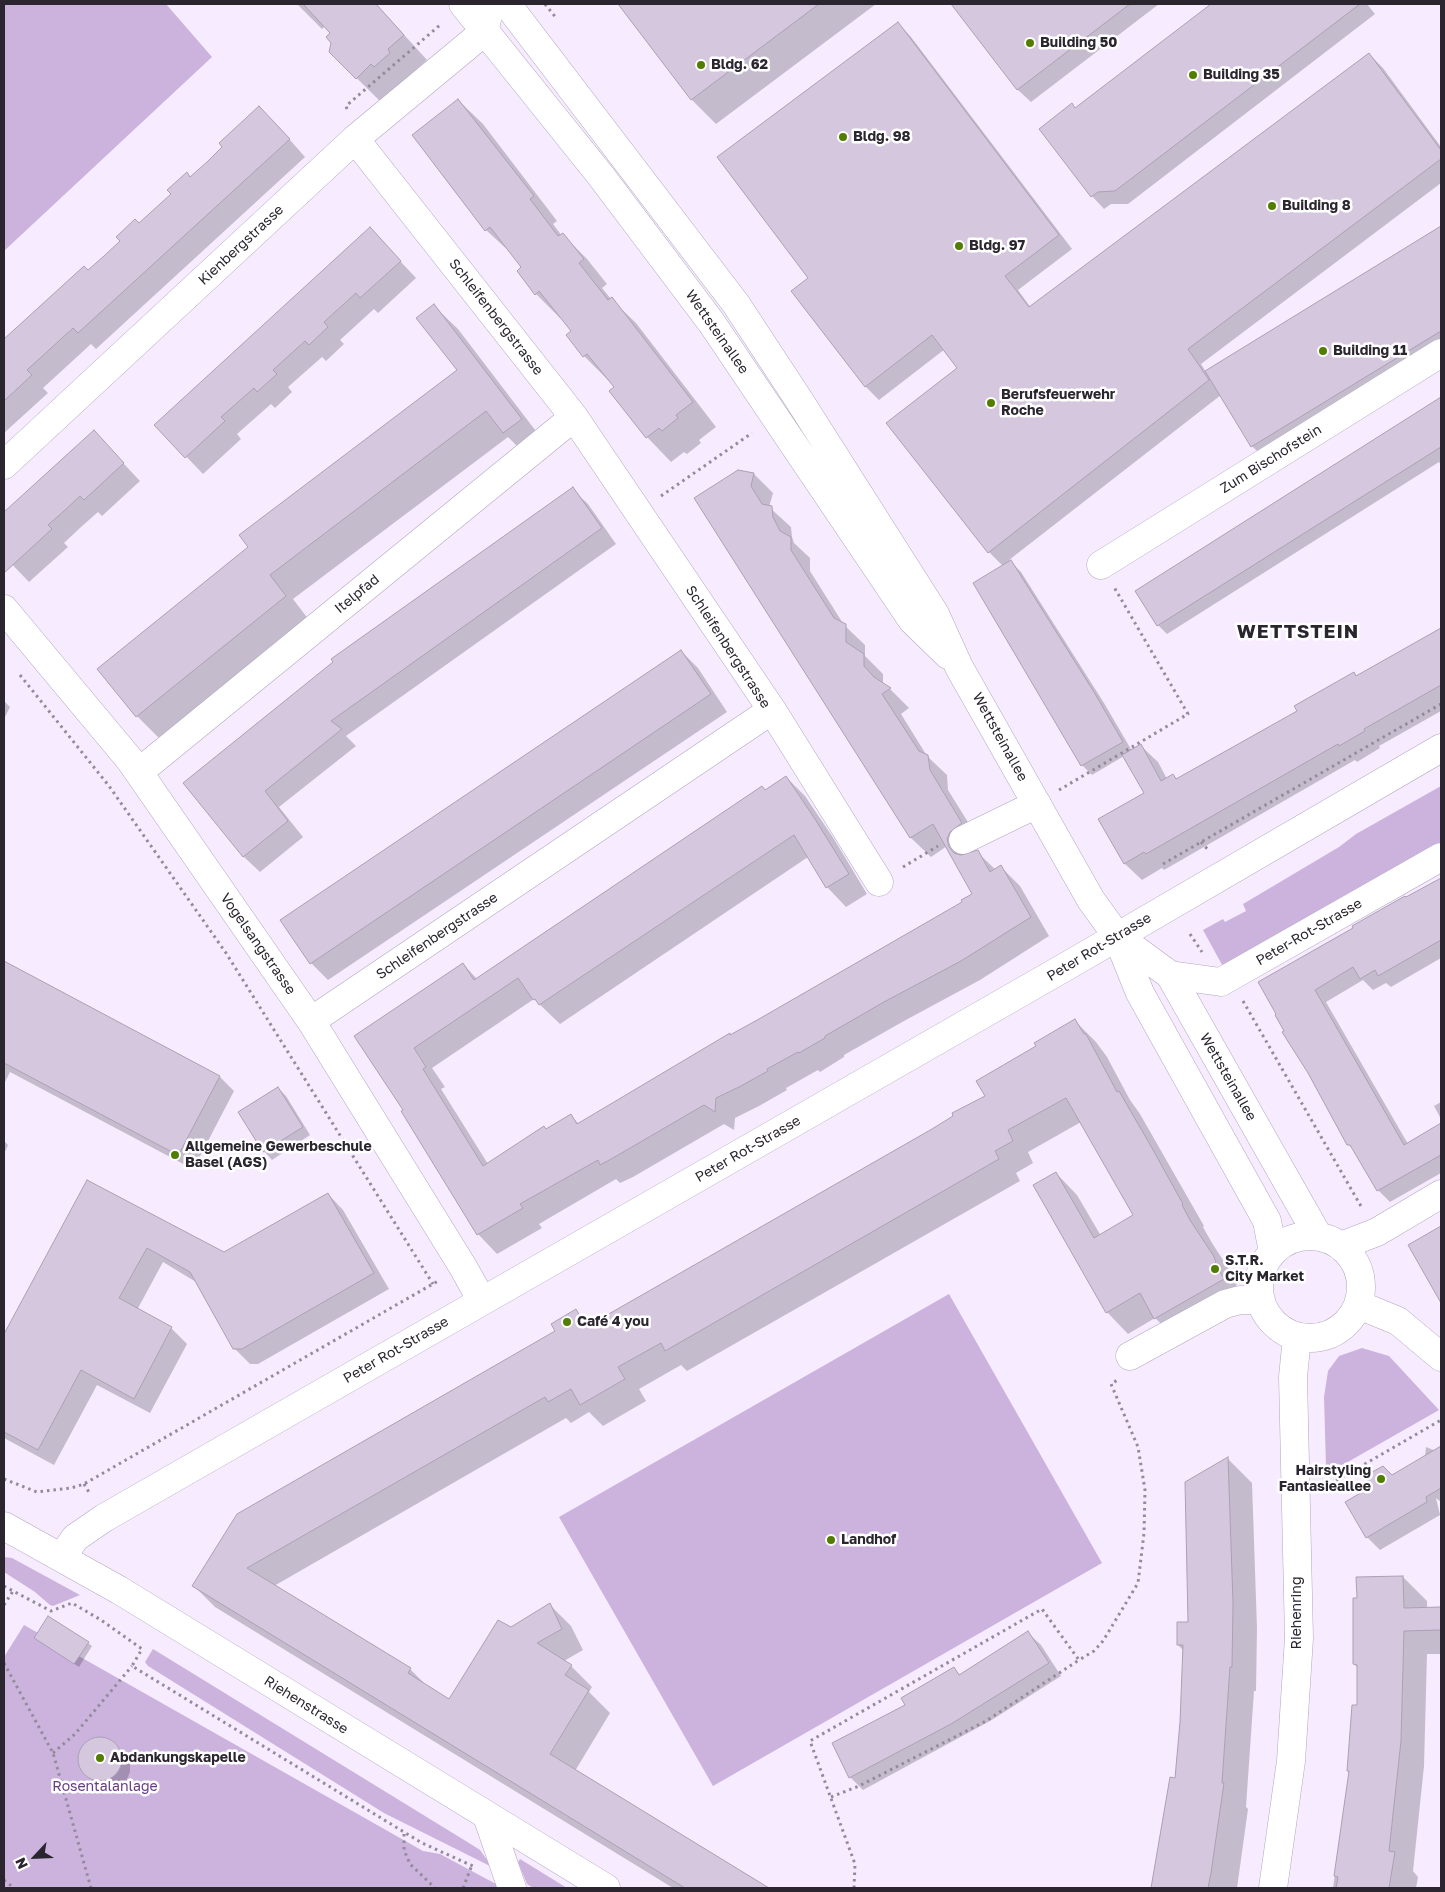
<!DOCTYPE html>
<html>
<head>
<meta charset="utf-8">
<style>
	body { margin:0 }
	#map { position:relative; width:1445px; height:1892px; overflow:hidden; background:#f6ebff; font-family:"Golos Text",sans-serif }
	canvas { display:block }
	.frame { position:absolute; inset:0; border:5px solid #2a252e; pointer-events:none }
	.north { position:absolute; left:10px; top:1832px; width:50px; height:50px; -webkit-text-stroke:4px #fff; paint-order:stroke; rotate:245deg; font-size:14px; font-weight:700; line-height:20px; text-align:center; color:#2a252e }
	.north::after { content:''; display:block; margin:auto; width:18px; height:22px; background:#2a252e; clip-path:polygon(50% 0,100% 100%,50% 72%,0 100%) }
</style>
</head>
<body>
<div id="map">
<canvas width="1445" height="1892"></canvas>
<div class="frame"></div>
<div class="north">N</div>
</div>
<script>
const context = document.querySelector('canvas').getContext('2d');
context.lineJoin = 'round';
function fill(path, color) {
  context.fillStyle = color;
  context.fill(path, 'evenodd');
}
function toPath(rows) {
  const path = new Path2D();
  for (const r of rows) {
    if (r.length === 3) {
      path.moveTo(r[0] + r[2], r[1]);
      path.arc(r[0], r[1], r[2], 0, 2 * Math.PI);
      continue;
    }
    path.moveTo(r[0], r[1]);
    for (let i = 2; i < r.length; i += 2) path.lineTo(r[i], r[i + 1]);
  }
  return path;
}
function stroke(path, color, width, dash) {
  context.strokeStyle = color;
  context.lineWidth = width;
  context.lineCap = dash ? 'butt' : 'round';
  context.setLineDash(dash || []);
  context.stroke(path);
}
function drawText(font, color, halo, rows, align = 'center') {
  context.font = font + ' "Golos Text",sans-serif';
  context.lineWidth = 5;
  context.setLineDash([]);
  context.textBaseline = 'middle';
  context.strokeStyle = halo;
  context.fillStyle = color;
  for (const [text, x, y, turn = 0] of rows) {
    context.save();
    context.translate(x, y);
    context.rotate((+turn || 0) * Math.PI / 180);
    context.textAlign = isNaN(turn) ? turn : align;
    if (halo) context.strokeText(text, 0, 0);
    context.fillText(text, 0, 0);
    context.restore();
  }
}
fill(toPath([
	[4,4,166,4,212,57,4,251],
	[1441,786,1441,850,1226,972,1203,930,1223,919,1225,922,1246,911,1243,904,1339,847,1356,834],
	[949,1294,1102,1563,713,1786,559,1517],
	[1362,1348,1389,1356,1439,1410,1332,1471,1326,1467,1324,1397,1328,1371,1339,1356],
	[4,1557,12,1558,80,1595,53,1606,50,1605,35,1592,4,1572],
	[24,1625,423,1851,440,1854,496,1884,496,1888,4,1888,4,1657],
	[153,1649,469,1843,480,1850,492,1867,384,1813,148,1666,145,1662],
	[520,1859,567,1888,533,1888,527,1884,518,1862]
]), '#cbb3de');
fill(toPath([
	[297,4,376,4,427,60,411,74,414,78,381,102,330,52,332,43,331,33,325,26,322,29],
	[624,4,876,4,716,124,692,100,624,10,627,8],
	[952,4,1159,4,1031,102,1018,90],
	[1213,4,1367,4,1375,14,1128,204,1111,204,1104,209,1092,196,1076,109],
	[898,23,911,37,1072,249,1018,290,1031,308,1369,54,1383,68,1441,147,1441,183,1201,364,1206,372,1441,228,1441,351,1265,459,1252,446,1221,395,1009,560,1021,572,1104,703,1132,751,1141,746,1158,762,1167,779,1173,775,1178,780,1441,629,1441,711,1379,746,1380,748,1357,762,1355,760,1164,870,1162,868,1142,880,1125,864,1099,820,1146,793,1124,756,1092,775,1082,765,1003,566,989,552,959,368,945,349,879,400,865,386,810,279],
	[458,100,483,124,557,221,553,224,562,236,563,235,587,259,607,284,602,288,611,299,636,323,716,427,699,440,701,443,687,454,684,452,671,462,647,437,611,391,616,388,584,356,572,331,561,317,560,318,536,294,523,268,511,253,486,230],
	[276,124,305,157,96,349,91,344,43,388,48,393,4,433,4,341,84,268,88,272,139,225,173,194,187,174,191,178,224,147],
	[386,246,416,278,378,313,374,309,340,340,344,344,326,361,322,357,288,387,292,392,275,408,271,404,237,434,241,439,203,474,156,425],
	[434,306,458,329,545,443,527,456,508,437,293,599,309,620,161,740,137,716,250,547,459,370],
	[1441,399,1441,465,1439,462,1167,634,1158,625,1137,591],
	[94,432,140,481,102,516,98,512,81,527,64,543,68,547,29,582,4,556,4,514],
	[754,474,773,493,769,507,791,527,792,537,794,543,810,558,810,571,844,625,865,645,865,656,883,674,883,685,890,689,909,708,901,714,927,756,947,775,948,790,981,843,969,851,968,855,977,852,996,870,1001,867,1020,886,1049,936,980,980,904,1021,844,1055,844,1057,820,1072,818,1070,786,1088,787,1090,759,1106,735,1118,734,1130,724,1124,633,1177,620,1183,616,1179,539,1224,542,1228,497,1254,478,1234,405,1110,356,1036,463,964,477,979,786,777,805,796,834,839,867,894,846,907,827,887,808,857,560,1024,534,999,432,1068,445,1087,441,1089,488,1164,571,1116,579,1124,964,903,974,894,947,846,931,857,911,838,696,498],
	[572,489,588,504,616,544,346,736,356,746,279,807,303,837,260,872,244,857,185,783],
	[681,651,698,668,727,712,328,980,311,963,282,920],
	[4,701,10,707,4,719],
	[1441,879,1441,958,1391,987,1386,983,1373,990,1363,980,1326,1002,1408,1144,1441,1124,1441,1173,1390,1202,1378,1190,1355,1151,1348,1144,1277,1016,1406,899],
	[4,963,220,1077,234,1091,195,1166,187,1166,10,1072,4,1084],
	[1075,1021,1096,1042,1107,1057,1130,1100,1140,1114,1204,1226,1203,1227,1212,1243,1234,1277,1237,1284,1236,1285,1245,1301,1177,1339,1155,1318,1128,1334,1107,1312,1056,1173,1077,1195,1101,1236,1134,1216,1081,1122,1028,1152,1033,1163,1016,1173,1020,1181,687,1371,681,1365,639,1389,646,1401,603,1426,589,1412,571,1423,566,1418,274,1586,410,1669,429,1688,450,1701,511,1629,550,1605,571,1626,583,1650,564,1661,571,1666,592,1687,589,1692,610,1713,575,1771,766,1888,673,1888,215,1607,194,1586,556,1332,575,1311,591,1326,933,1130,986,1096,1038,1047],
	[278,1088,286,1096,310,1135,272,1160,264,1151],
	[1441,1102,1441,1119,1434,1106],
	[4,1141,8,1145,4,1154],
	[87,1181,224,1254,328,1194,343,1210,389,1289,258,1364,250,1364,234,1348,196,1282,163,1262,137,1310,171,1328,187,1344,150,1413,97,1385,54,1465,4,1438,4,1337],
	[1441,1227,1441,1298,1410,1245],
	[1426,1447,1436,1451,1441,1448,1441,1502,1436,1498,1440,1515,1380,1550,1367,1537,1392,1477,1425,1457],
	[1228,1459,1252,1483,1257,1628,1256,1691,1254,1691,1246,1807,1248,1809,1237,1888,1156,1888,1153,1885,1177,1779,1184,1651,1178,1645,1189,1623,1186,1483],
	[1403,1577,1427,1601,1427,1609,1441,1609,1441,1654,1427,1654,1424,1766,1413,1871,1418,1877,1416,1888,1333,1888,1350,1772,1348,1770,1358,1706,1358,1668,1354,1664],
	[1028,1633,1041,1645,1061,1676,990,1721,863,1790,850,1777,954,1669,960,1675],
	[35,1638,88,1643,92,1646,79,1667],
	[96,1739,104,1739,112,1742,127,1756,130,1764,130,1772,127,1779,121,1786,113,1789,104,1788,96,1784,82,1768,80,1753,84,1747]
]), '#0003');
const building = toPath([
	[303,4,376,4,404,35,388,49,390,53,374,67,371,64,356,79,329,52,331,43,326,37,330,33,303,4],
	[618,4,819,4,691,100,618,4],
	[951,4,1130,4,1017,90,951,4],
	[1211,4,1360,4,1115,191,1098,192,1091,197,1039,129,1072,103,1075,108,1211,4],
	[898,22,1059,235,1005,276,1029,307,1369,53,1441,150,1441,159,1188,349,1209,380,988,553,886,423,957,368,932,335,865,387,791,291,808,278,717,157,898,22],
	[458,99,534,196,530,199,558,236,563,233,584,259,579,263,608,300,612,297,693,402,676,415,678,418,662,431,659,428,646,438,609,391,614,387,587,354,583,357,566,335,571,331,539,291,535,295,517,271,521,267,490,227,485,231,412,135,458,99],
	[259,106,290,139,78,333,73,328,27,370,32,375,4,401,4,339,84,266,88,270,104,256,120,241,116,237,135,219,139,223,171,194,167,190,187,172,190,177,207,162,222,147,219,143,259,106],
	[1441,226,1441,331,1251,447,1205,371,1441,226],
	[370,227,401,261,360,298,356,293,324,322,328,327,309,345,305,341,273,370,277,374,257,392,254,388,221,417,225,421,185,458,154,425,370,227],
	[434,304,522,419,503,433,486,411,270,575,286,596,136,717,97,669,248,547,239,535,457,370,416,318,434,304],
	[1441,397,1441,447,1157,626,1135,591,1441,397],
	[94,430,124,463,84,500,80,496,64,511,48,525,52,529,4,573,4,512,94,430],
	[738,470,754,473,751,486,762,504,772,506,773,517,780,531,791,537,791,550,834,618,846,624,846,642,864,654,864,666,874,677,891,688,882,694,919,751,928,755,930,770,962,823,950,832,947,839,949,847,954,853,961,855,978,850,990,872,1001,865,1031,917,961,961,884,1002,825,1036,825,1038,799,1053,798,1052,767,1069,768,1071,739,1087,716,1098,715,1112,704,1105,613,1158,600,1165,598,1160,520,1204,523,1208,477,1235,401,1111,403,1110,354,1036,463,963,474,980,762,786,765,790,786,776,815,819,849,874,826,888,794,835,539,1005,535,999,533,1000,518,978,414,1048,426,1067,423,1069,483,1166,544,1126,546,1129,571,1114,577,1124,730,1033,730,1035,759,1019,962,902,961,900,972,894,933,824,910,838,694,498,738,470],
	[573,487,602,528,331,721,342,729,265,791,288,821,243,857,183,783,333,662,331,659,573,487],
	[1011,560,1094,692,1123,742,1081,766,973,583,1011,560],
	[1441,628,1441,685,1364,729,1365,731,1339,746,1338,744,1146,854,1144,852,1124,864,1098,819,1144,793,1122,755,1141,744,1161,781,1173,774,1176,779,1297,711,1294,706,1354,672,1356,676,1441,628],
	[681,650,711,694,310,964,280,920,681,650],
	[1441,878,1441,940,1378,976,1375,970,1360,979,1353,967,1315,990,1404,1145,1441,1123,1441,1155,1377,1191,1350,1145,1347,1145,1308,1073,1282,1032,1284,1031,1275,1015,1276,1014,1258,982,1353,928,1352,926,1405,896,1406,897,1441,878],
	[4,961,220,1076,180,1152,172,1152,4,1063,4,961],
	[1075,1019,1084,1034,1086,1034,1109,1077,1117,1092,1119,1091,1152,1148,1183,1204,1182,1205,1190,1220,1213,1255,1216,1262,1215,1263,1224,1279,1154,1319,1140,1293,1106,1313,1033,1185,1056,1172,1094,1238,1133,1215,1066,1098,1008,1130,1013,1141,995,1151,999,1159,665,1351,661,1343,618,1367,625,1379,580,1405,571,1389,548,1402,545,1397,247,1568,411,1668,408,1673,449,1699,498,1620,511,1627,550,1603,562,1629,537,1643,572,1665,565,1675,589,1690,550,1754,769,1888,685,1888,192,1586,237,1514,555,1331,551,1324,576,1309,586,1327,932,1129,953,1116,952,1113,985,1096,976,1081,1036,1046,1034,1043,1075,1019],
	[278,1087,303,1127,263,1152,238,1112,278,1087],
	[87,1180,224,1252,328,1193,374,1273,242,1349,233,1349,190,1272,147,1248,119,1298,172,1327,134,1399,81,1370,38,1450,4,1432,4,1334,87,1180],
	[1441,1226,1441,1303,1408,1245,1441,1226],
	[1441,1446,1441,1488,1426,1497,1427,1502,1366,1538,1345,1502,1369,1488,1367,1475,1383,1466,1392,1475,1441,1446],
	[1228,1457,1233,1603,1232,1667,1230,1667,1222,1783,1224,1783,1211,1873,1208,1888,1151,1888,1170,1777,1175,1778,1180,1722,1183,1645,1177,1645,1177,1622,1188,1622,1185,1482,1228,1457],
	[1403,1576,1404,1608,1441,1607,1441,1630,1404,1631,1401,1741,1389,1851,1395,1852,1389,1888,1336,1888,1338,1877,1334,1876,1349,1771,1347,1771,1352,1705,1357,1705,1357,1665,1353,1664,1353,1598,1357,1598,1356,1577,1403,1576],
	[48,1616,89,1642,74,1664,34,1638,48,1616],
	[1028,1631,1049,1663,951,1724,849,1778,832,1743,905,1705,901,1698,954,1667,959,1675,1028,1631],
	[100,1759,22]
]);
fill(building, '#d4c7de');
stroke(building, '#ab9fb6', 1);
const minor = toPath([
	[355,139,574,417,772,710,879,882],
	[4,465,355,139,484,32,488,15,486,4],
	[1101,565,1441,353],
	[4,609,130,760,311,1021,463,1267,482,1301],
	[139,772,574,417],
	[963,840,1037,804],
	[1170,975,1221,982,1441,857],
	[311,1021,772,710],
	[1341,1246,1377,1232,1441,1194],
	[1359,1305,1398,1321,1441,1357],
	[1130,1356,1225,1304,1240,1300,1260,1300],
	[62,1557,75,1538,104,1518,1067,966,1441,748],
	[487,1816,512,1888]
]);
const major = toPath([
	[463,4,601,176,711,322,912,620,948,655],
	[507,4,736,304,799,400,935,614,959,667,1091,900,1117,936,1140,993,1267,1221,1273,1252],
	[1117,936,1170,975,1318,1236],
	[1310,1287,51],
	[4,1526,119,1590,606,1888],
	[1273,1888,1291,1761,1299,1638,1293,1377,1297,1337]
]);
stroke(minor, '#b2a6bd', 29);
stroke(major, '#b2a6bd', 29);
stroke(toPath([
	[545,4,557,19],
	[347,109,346,106,440,25],
	[661,496,752,433],
	[20,675,109,786,226,953,433,1284],
	[1059,790,1188,714,1114,587],
	[1201,842,1209,851],
	[1163,864,1441,704],
	[903,867,938,846],
	[1190,934,1202,952],
	[1243,1001,1362,1208],
	[4,1479,37,1492,71,1488,84,1484,438,1281],
	[84,1484,90,1494],
	[1325,1487,1441,1420],
	[4,1586,13,1591],
	[4,1605,13,1591,51,1611,72,1603,101,1620,142,1649,132,1666,422,1843,475,1867],
	[4,1663,53,1753,91,1888],
	[53,1753,75,1734,132,1666],
	[831,1797,859,1786,986,1721,1079,1660],
	[404,1834,404,1850,410,1864,435,1888],
	[4,1880,14,1888],
	[463,1888,472,1865],
	[854,1888,855,1864,810,1741,1042,1609,1079,1660,1094,1651,1103,1641,1138,1583,1144,1533,1145,1490,1138,1447,1111,1384,1119,1379]
]), '#938b99', 3, [2.5, 4]);
stroke(minor, '#fff', 28);
stroke(major, '#fff', 28);
for (const [x, y, r, color] of [
	[1030,43,5,"#517d00"],
	[701,65,5,"#517d00"],
	[1193,75,5,"#517d00"],
	[843,137,5,"#517d00"],
	[1272,206,5,"#517d00"],
	[959,246,5,"#517d00"],
	[1323,351,5,"#517d00"],
	[991,403,5,"#517d00"],
	[175,1155,5,"#517d00"],
	[1215,1269,5,"#517d00"],
	[567,1322,5,"#517d00"],
	[1381,1479,5,"#517d00"],
	[831,1540,5,"#517d00"],
	[100,1758,5,"#517d00"]
]) {
  const dot = new Path2D();
  dot.arc(x, y, r, 0, 2 * Math.PI);
  context.fillStyle = color;
  context.fill(dot);
  stroke(dot, '#fff', 2);
}
drawText('bold 14px', '#2a252e', '#fff', [
	["Building 50",1040,43],
	["Bldg. 62",711,65],
	["Building 35",1203,75],
	["Bldg. 98",853,137],
	["Building 8",1282,206],
	["Bldg. 97",969,246],
	["Building 11",1333,351],
	["Berufsfeuerwehr",1001,395],
	["Roche",1001,411],
	["Allgemeine Gewerbeschule",185,1147],
	["Basel (AGS)",185,1163],
	["S.T.R.",1225,1261],
	["City Market",1225,1277],
	["Café 4 you",577,1322],
	["Hairstyling",1371,1471,"right"],
	["Fantasieallee",1371,1487,"right"],
	["Landhof",841,1540],
	["Abdankungskapelle",110,1758]
], 'left');
drawText('14px', '#2a252e', '#fff', [
	["Kienbergstrasse",241,245,-43],
	["Schleifenbergstrasse",496,317,52],
	["Wettsteinallee",717,332,55],
	["Zum Bischofstein",1271,459,-32],
	["Itelpfad",357,594,-39],
	["Schleifenbergstrasse",728,647,57],
	["Wettsteinallee",1000,737,61],
	["Peter-Rot-Strasse",1309,932,-30],
	["Schleifenbergstrasse",437,936,-34],
	["Vogelsangstrasse",258,944,55],
	["Peter Rot-Strasse",1099,947,-31],
	["Wettsteinallee",1228,1077,60],
	["Peter Rot-Strasse",748,1149,-30],
	["Peter Rot-Strasse",396,1350,-30],
	["Riehenring",1297,1613,-90],
	["Riehenstrasse",306,1705,32]
]);
drawText('14px', '#663b84', '#fff', [
	["Rosentalanlage",105,1787]
]);
context.letterSpacing = '1px';
drawText('bold 19px', '#2a252e', '#fff', [
	["WETTSTEIN",1298,632]
]);
context.letterSpacing = '0px';
</script>
</body>
</html>
